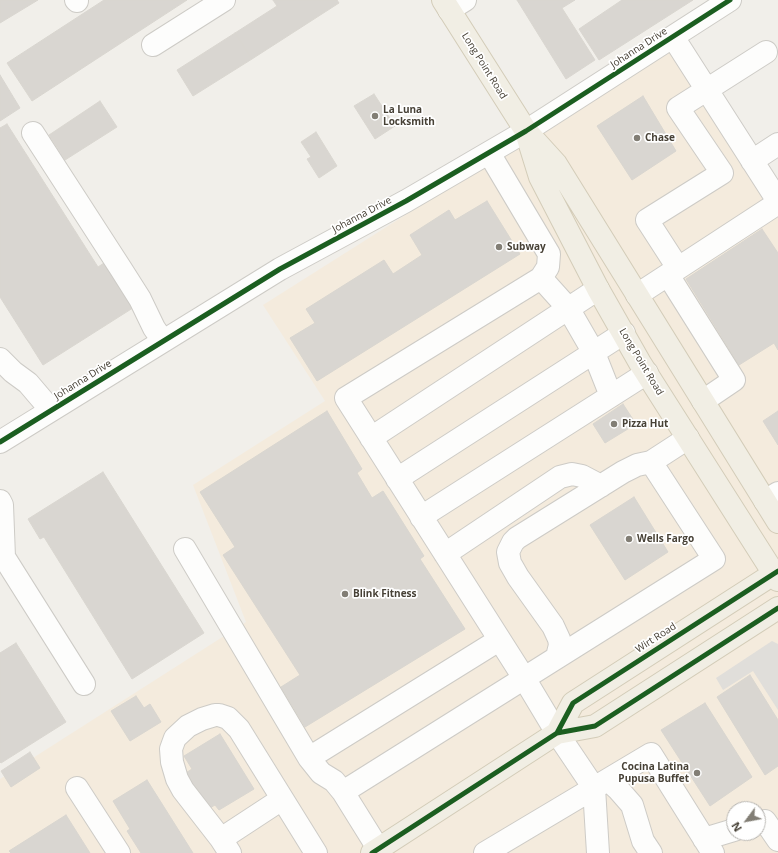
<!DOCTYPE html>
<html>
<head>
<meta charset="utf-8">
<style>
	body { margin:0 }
	#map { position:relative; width:778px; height:853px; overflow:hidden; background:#f1efea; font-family:"Open Sans",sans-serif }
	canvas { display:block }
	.north { position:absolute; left:726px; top:801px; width:40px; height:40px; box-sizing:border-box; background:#fff; border:1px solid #b5b3af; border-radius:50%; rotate:238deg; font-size:11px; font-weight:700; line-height:16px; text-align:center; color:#474136 }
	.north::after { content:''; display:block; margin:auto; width:14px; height:18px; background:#827e75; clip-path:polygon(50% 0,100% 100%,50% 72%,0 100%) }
</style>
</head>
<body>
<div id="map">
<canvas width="778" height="853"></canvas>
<div class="north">N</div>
</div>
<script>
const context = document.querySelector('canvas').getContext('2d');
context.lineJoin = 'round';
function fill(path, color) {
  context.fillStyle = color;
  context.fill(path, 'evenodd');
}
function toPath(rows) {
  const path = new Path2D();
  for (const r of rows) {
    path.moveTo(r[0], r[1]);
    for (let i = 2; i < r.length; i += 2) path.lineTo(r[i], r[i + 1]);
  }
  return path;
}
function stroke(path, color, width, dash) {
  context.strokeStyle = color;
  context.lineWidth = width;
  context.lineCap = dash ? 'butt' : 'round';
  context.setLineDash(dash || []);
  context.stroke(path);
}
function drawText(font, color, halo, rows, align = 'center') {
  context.font = font + ' "Open Sans",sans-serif';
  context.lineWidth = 3.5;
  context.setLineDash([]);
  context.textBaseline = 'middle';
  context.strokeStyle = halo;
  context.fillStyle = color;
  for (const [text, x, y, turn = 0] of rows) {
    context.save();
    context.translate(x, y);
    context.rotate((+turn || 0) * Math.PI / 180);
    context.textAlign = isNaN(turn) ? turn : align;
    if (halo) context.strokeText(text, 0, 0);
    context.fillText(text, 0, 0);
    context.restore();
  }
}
fill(toPath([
	[670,50,778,217,778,853,0,853,0,779,246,622,193,485,325,401,263,305,505,152],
	[734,809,758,809,758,833,734,833]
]), '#f4ebdd');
fill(toPath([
	[772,641,778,644,778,710,753,671,723,690,716,678]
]), '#e0deda');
const building = toPath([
	[0,0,38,0,0,23,0,0],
	[104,0,187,0,32,101,7,63,104,0],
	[273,0,337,0,339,3,252,59,235,33,277,6,273,0],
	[517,0,575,0,562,8,595,60,566,79,517,0],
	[622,0,693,0,599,60,579,29,622,0],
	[235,33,252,59,193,96,177,70,235,33],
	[0,75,20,108,0,121,0,75],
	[374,94,395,126,375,139,354,106,374,94],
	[643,96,676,151,632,180,597,126,643,96],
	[100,101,117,127,65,160,49,135,100,101],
	[7,124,98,267,107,261,136,306,43,365,0,297,0,128,7,124],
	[316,132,337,166,319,178,307,159,311,157,301,142,316,132],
	[487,201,520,254,317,381,290,338,315,323,306,309,384,260,393,274,422,255,410,235,449,210,455,220,487,201],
	[762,229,778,253,778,350,774,343,739,365,686,279,762,229],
	[623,404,636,424,605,443,593,424,623,404],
	[327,411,362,469,357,473,372,498,383,491,424,556,420,559,465,629,305,727,281,687,300,675,223,555,235,547,200,492,327,411],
	[778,411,778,445,763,421,778,411],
	[103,472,204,633,132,679,44,537,40,539,28,519,103,472],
	[634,497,668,552,625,580,590,525,634,497],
	[16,643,66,722,1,763,0,762,0,653,16,643],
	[750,675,778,720,778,766,765,775,717,697,750,675],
	[136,696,144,708,150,704,161,722,130,741,111,711,136,696],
	[705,703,752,777,710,806,661,730,705,703],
	[220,734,254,789,219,810,215,805,203,812,181,776,192,769,184,756,220,734],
	[30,752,40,768,11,787,1,771,30,752],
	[147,780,193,853,141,853,127,831,130,829,113,801,147,780],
	[66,815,90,853,11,853,9,851,66,815]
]);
fill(building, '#d9d6d1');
stroke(building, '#d9d6d0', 1);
const minor = toPath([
	[76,0,77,1],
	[449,10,465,0],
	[673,37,778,201],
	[153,45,224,0],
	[33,133,121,269,140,299,154,328,163,341],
	[489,153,549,254,548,267,541,278],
	[752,161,778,144],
	[678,268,647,220,722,173,678,108,766,52],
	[668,275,734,380,703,401],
	[637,295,778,203],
	[0,359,13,372,28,383,51,410],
	[371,438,598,289],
	[0,442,280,269,406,201,526,131,730,0],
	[397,479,624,333],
	[0,501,2,505,4,557,0,553],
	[765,501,778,493],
	[421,517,647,373],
	[185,549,309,758,321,773,334,781,343,792,381,853],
	[445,554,560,477,572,474,582,476,601,486],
	[4,557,84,684],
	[557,657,560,645,559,639,553,626,518,577,510,563,508,552,513,542,517,538,623,472,637,465,651,462],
	[309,758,499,640],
	[608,780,618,789,632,805,643,841,651,853],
	[77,788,119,853],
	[343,792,714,559,651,462,688,438],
	[765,821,778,840],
	[221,839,282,799],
	[704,839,734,830],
	[230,853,221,839,183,790,177,779,172,762,171,749,175,738,188,726,202,719,215,715,219,715,228,718,239,729,316,853],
	[485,853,651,754,713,853],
	[598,853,594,788,557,733,524,678,346,398,541,278,568,308,594,353,611,396]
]);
const major = toPath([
	[443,0,526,131,556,164,778,522],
	[527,135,540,177,598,289,640,363,778,580],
	[557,733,573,703,778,571],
	[372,853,557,733,595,726,778,608]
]);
stroke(minor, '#cdcbc6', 24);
stroke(major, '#d3ccb8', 24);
stroke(minor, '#fdfdfc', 22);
stroke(major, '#f1eee4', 22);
stroke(toPath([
	[0,442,280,269,406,201,526,131,730,0],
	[557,733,573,703,778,571],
	[372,853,557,733,595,726,778,608]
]), '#1b5e20', 5);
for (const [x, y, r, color] of [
	[375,116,4,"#827e75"],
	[637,138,4,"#827e75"],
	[499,247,4,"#827e75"],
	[614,424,4,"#827e75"],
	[629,539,4,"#827e75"],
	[345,594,4,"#827e75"],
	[697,773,4,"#827e75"]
]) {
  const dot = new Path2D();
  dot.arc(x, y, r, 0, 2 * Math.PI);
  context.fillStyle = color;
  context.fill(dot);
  stroke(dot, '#fff', 1.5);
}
drawText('10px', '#474136', '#fff', [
	["Johanna Drive",639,48,-33],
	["Long Point Road",484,66,58],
	["Johanna Drive",362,215,-28],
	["Long Point Road",641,362,59],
	["Johanna Drive",83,380,-32],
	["Wirt Road",656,638,-33]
]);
drawText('bold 10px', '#474136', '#fff', [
	["La Luna",383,110],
	["Locksmith",383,122],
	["Chase",645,138],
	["Subway",507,247],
	["Pizza Hut",622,424],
	["Wells Fargo",637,539],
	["Blink Fitness",353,594],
	["Cocina Latina",689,767,"right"],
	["Pupusa Buffet",689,779,"right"]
], 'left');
</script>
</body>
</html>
